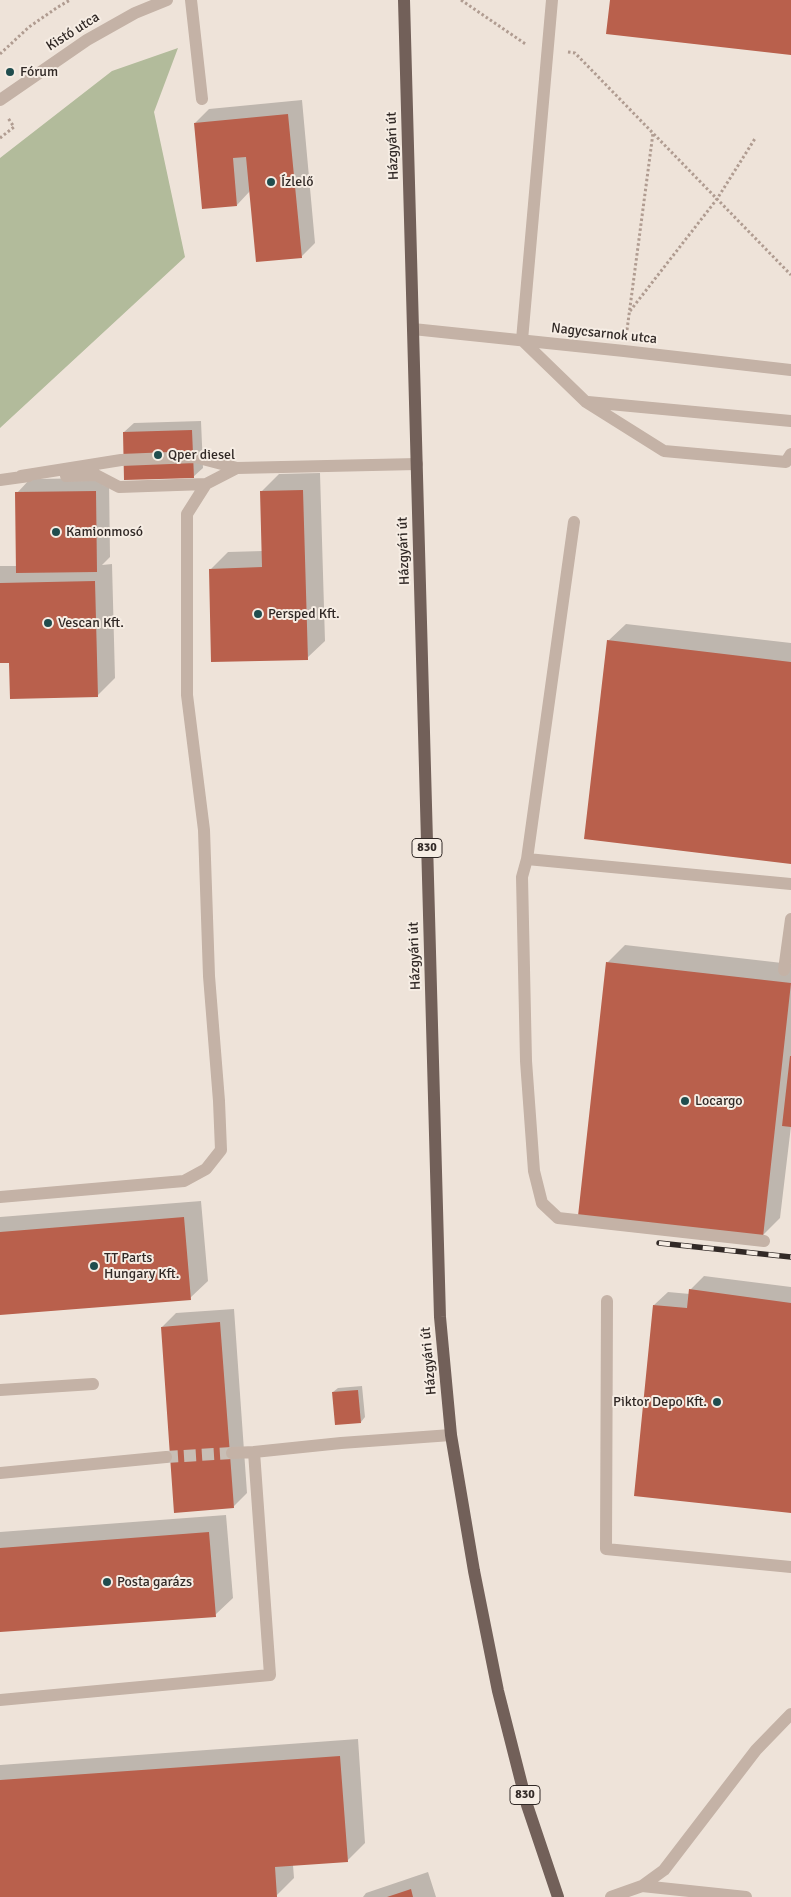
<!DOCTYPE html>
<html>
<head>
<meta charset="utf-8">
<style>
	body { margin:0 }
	canvas { display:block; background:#eee3d9 }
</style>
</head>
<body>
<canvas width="791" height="1897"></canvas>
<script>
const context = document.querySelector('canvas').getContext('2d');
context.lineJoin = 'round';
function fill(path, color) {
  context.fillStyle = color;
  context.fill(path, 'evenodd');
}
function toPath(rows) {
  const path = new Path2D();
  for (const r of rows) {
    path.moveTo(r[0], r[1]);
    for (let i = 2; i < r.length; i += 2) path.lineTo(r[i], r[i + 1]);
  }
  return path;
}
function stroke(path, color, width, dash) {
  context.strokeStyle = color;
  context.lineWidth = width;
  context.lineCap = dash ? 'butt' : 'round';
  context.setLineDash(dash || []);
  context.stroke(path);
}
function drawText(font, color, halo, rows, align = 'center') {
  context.font = font + ' Signika,sans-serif';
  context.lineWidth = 4;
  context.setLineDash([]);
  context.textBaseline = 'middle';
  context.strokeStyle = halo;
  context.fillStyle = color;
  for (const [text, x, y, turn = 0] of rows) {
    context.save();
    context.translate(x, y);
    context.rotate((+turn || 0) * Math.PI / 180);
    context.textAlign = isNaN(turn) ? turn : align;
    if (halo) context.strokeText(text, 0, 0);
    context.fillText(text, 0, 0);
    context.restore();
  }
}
fill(toPath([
	[178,48,154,112,185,257,0,428,0,158,112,71]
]), '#b2bb9b');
fill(toPath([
	[302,100,315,243,301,257,250,191,237,205,195,123,209,109],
	[201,421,203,468,193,477,124,432,134,423],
	[320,473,325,641,307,658,211,569,228,552,263,551,261,492,279,474],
	[109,478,110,557,102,565,112,564,115,678,97,696,10,662,0,662,0,566,17,566,17,493,30,479],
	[626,624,791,643,791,862,608,641],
	[625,945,791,964,791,1126,780,1218,763,1235,608,962],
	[201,1201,208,1281,190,1298,0,1314,0,1217],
	[704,1276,791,1287,791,1512,654,1305,668,1292,690,1294,690,1290],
	[234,1309,247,1493,233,1507,162,1327,176,1313],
	[362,1386,365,1417,361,1422,333,1392,338,1388],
	[226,1515,233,1598,215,1615,0,1631,0,1532],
	[358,1739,365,1843,347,1861,293,1865,294,1878,276,1896,0,1897,0,1765],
	[428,1872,436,1897,363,1897,366,1893]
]), '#0003');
fill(toPath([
	[610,0,791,0,791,55,606,34],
	[288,114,302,258,256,262,246,157,233,158,237,206,202,209,194,123],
	[192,430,194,478,124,480,123,432],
	[303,490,308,660,211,662,209,569,262,567,260,491],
	[96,491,97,572,16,573,15,492],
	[95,581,98,697,10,699,9,663,0,663,0,583],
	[607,640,791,662,791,864,584,839],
	[606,962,791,983,763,1237,578,1216],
	[790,1056,791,1056,791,1127,782,1126],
	[184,1217,191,1300,0,1315,0,1232],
	[689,1289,791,1303,791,1513,634,1496,653,1305,687,1308],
	[220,1322,234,1508,174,1513,161,1327],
	[358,1390,361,1423,335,1425,332,1392],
	[209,1532,216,1617,0,1632,0,1548],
	[340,1756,348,1862,275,1867,277,1897,0,1897,0,1780],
	[411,1889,413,1897,387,1897]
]), '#b9604c');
stroke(toPath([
	[166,1457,232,1453]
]), '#c8beb5', 12, [12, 6]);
stroke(toPath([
	[461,0,527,45],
	[568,52,575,53,791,275],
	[0,54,29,27,58,7,70,0],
	[0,138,14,127,8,118],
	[630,311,717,199,756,137],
	[627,330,653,133]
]), '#b09c91', 3, [2.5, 2.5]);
stroke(toPath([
	[191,0,202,99],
	[0,100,87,40,135,13,167,0],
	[413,329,624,351,791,370],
	[522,340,552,0],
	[522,340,586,402,664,451,786,462,791,454],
	[588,402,791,421],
	[21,476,121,460,195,457,237,468],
	[66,476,96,475,119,487,206,484],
	[0,480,29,476],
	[574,522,527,859,522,877,526,1061,534,1171,542,1203,558,1218,764,1241],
	[527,859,791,884],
	[784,970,791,919],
	[0,1197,184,1181,206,1169,221,1150,219,1101,209,976,204,830,187,695,187,514,206,484,237,468,417,464],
	[607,1301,606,1549,791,1567],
	[0,1390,93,1384],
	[232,1453,254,1452],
	[0,1473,166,1457],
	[0,1700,270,1675,254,1452,341,1443,451,1435],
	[642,1886,746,1897],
	[611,1897,642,1886,664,1870,756,1750,791,1714]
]), '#c4b2a6', 12);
stroke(toPath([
	[404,0,440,1317,451,1435,474,1571,498,1691,527,1805,558,1897]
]), '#726059', 12);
const rail = toPath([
	[659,1243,791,1257]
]);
stroke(rail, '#312926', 5.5);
stroke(rail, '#f6ede4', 4, [11]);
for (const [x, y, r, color] of [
	[10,72,5,"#204d4e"],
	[271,182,5,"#204d4e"],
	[158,455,5,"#204d4e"],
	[56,532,5,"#204d4e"],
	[258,614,5,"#204d4e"],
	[48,623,5,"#204d4e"],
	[685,1101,5,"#204d4e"],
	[94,1266,5,"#204d4e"],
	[717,1402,5,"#204d4e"],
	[107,1582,5,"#204d4e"]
]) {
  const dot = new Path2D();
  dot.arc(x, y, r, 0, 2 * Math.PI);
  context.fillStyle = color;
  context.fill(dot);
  stroke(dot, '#f6ede4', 2);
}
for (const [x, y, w] of [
	[427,848,30],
	[525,1795,30]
]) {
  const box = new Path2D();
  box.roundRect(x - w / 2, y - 9.5, w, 19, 4);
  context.fillStyle = '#f6ede4';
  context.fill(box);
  stroke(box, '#312926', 1);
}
drawText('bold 12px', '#312926', null, [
	["830",427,848],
	["830",525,1795]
]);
drawText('14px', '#312926', '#f6ede4', [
	["Kistó utca",73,32,-32],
	["Házgyári út",393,146,-92],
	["Nagycsarnok utca",604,334,6],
	["Házgyári út",404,551,-92],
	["Házgyári út",415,956,-92],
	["Házgyári út",429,1361,-95]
]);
drawText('14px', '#312926', '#f6ede4', [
	["Fórum",20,72],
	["Ízlelő",281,182],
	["Qper diesel",168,455],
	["Kamionmosó",66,532],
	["Persped Kft.",268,614],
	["Vescan Kft.",58,623],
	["Locargo",695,1101],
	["TT Parts",104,1258],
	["Hungary Kft.",104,1274],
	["Piktor Depo Kft.",707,1402,"right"],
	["Posta garázs",117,1582]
], 'left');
</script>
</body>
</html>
